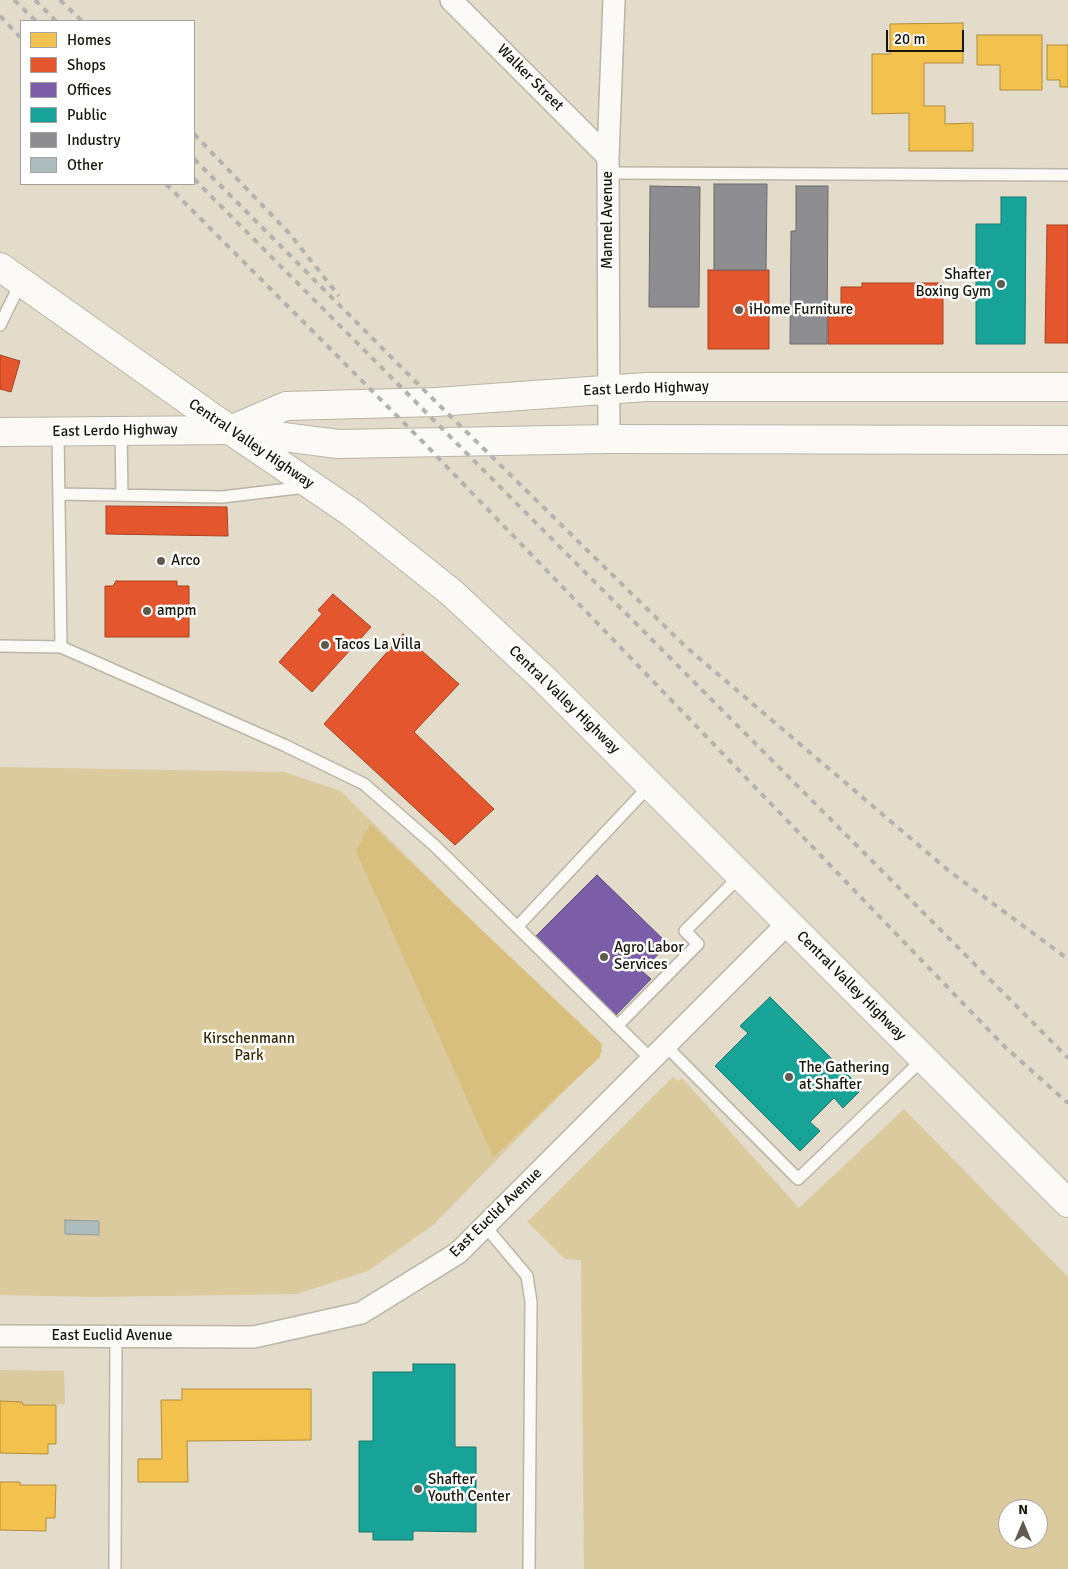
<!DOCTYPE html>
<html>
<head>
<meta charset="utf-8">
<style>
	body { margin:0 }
	#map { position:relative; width:1068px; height:1569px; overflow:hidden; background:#e3dccb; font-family:Signika,sans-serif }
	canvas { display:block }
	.legend { position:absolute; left:20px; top:20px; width:175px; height:165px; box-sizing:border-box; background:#fff; border:1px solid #a3a19d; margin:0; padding:6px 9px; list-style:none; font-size:15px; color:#19150a }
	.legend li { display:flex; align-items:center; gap:10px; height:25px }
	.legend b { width:25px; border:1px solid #a3a19d }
	.north { position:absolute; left:998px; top:1499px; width:50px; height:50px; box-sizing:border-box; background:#fff; border:1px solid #a3a19d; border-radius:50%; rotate:0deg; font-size:14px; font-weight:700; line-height:20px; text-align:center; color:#19150a }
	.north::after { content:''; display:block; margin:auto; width:18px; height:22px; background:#605b4e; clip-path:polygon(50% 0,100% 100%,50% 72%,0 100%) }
	.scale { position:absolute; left:886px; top:30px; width:78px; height:22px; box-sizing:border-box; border:2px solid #19150a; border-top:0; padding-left:6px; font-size:15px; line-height:18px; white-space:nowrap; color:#19150a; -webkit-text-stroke:4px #fff; paint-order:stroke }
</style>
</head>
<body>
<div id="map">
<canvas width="1068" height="1569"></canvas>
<ul class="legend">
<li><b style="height:14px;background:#f2c14e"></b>Homes</li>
<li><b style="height:14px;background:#e4572e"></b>Shops</li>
<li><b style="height:14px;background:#7b5ea7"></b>Offices</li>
<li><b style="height:14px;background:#17a398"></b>Public</li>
<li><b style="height:14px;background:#8d8d92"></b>Industry</li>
<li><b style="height:14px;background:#adbdbe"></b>Other</li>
</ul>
<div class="north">N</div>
<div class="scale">20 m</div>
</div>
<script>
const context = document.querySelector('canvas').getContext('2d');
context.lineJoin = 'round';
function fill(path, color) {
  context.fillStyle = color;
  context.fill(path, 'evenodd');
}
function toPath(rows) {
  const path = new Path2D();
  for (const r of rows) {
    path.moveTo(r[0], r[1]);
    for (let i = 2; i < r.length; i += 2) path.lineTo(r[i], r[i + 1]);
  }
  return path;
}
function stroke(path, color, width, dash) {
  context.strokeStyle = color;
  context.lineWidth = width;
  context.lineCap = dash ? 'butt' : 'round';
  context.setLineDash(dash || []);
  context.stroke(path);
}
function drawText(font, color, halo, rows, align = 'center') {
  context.font = font + ' Signika,sans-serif';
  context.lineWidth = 5;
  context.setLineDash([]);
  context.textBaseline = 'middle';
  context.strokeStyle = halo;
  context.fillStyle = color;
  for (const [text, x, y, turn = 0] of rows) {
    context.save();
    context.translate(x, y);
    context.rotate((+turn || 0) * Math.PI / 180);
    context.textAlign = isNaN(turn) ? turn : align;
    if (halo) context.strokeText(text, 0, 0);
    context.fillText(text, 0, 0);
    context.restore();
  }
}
fill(toPath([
	[0,767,284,772,341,791,603,1051,433,1225,368,1271,297,1294,98,1297,0,1295],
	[673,1077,678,1081,682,1078,799,1208,904,1109,1068,1277,1068,1569,584,1569,581,1260,565,1259,527,1222],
	[1008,1509,1038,1509,1038,1539,1008,1539],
	[0,1370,64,1371,65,1404,0,1405]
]), '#dbca9e');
fill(toPath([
	[370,824,602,1044,600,1057,493,1157,356,851]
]), '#d8bf7d');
const homes = toPath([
	[963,23,963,63,924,63,924,106,945,106,945,124,973,123,973,151,909,151,909,113,872,114,872,54,890,54,890,24,963,23],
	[977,35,1042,35,1042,90,1000,90,1000,65,977,65,977,35],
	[1047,45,1068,45,1068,87,1060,87,1060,80,1047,80,1047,45],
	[182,1389,311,1389,311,1440,187,1441,188,1482,138,1482,138,1459,162,1459,161,1400,182,1400,182,1389],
	[0,1401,22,1402,23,1405,56,1405,56,1444,48,1444,48,1454,0,1453,0,1401],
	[0,1482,20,1482,20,1485,56,1485,55,1518,46,1518,46,1531,0,1530,0,1482]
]);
fill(homes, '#f2c14e');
stroke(homes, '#b18d3a', 1);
const shops = toPath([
	[1047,225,1068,225,1068,343,1045,343,1047,225],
	[708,270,769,270,769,349,708,349,708,270],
	[862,283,943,283,943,344,828,344,828,314,841,314,841,287,862,287,862,283],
	[0,355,20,361,11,392,0,389,0,355],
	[106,506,227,507,228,536,106,534,106,506],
	[116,581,177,581,177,586,189,586,189,637,105,637,105,586,113,586,116,581],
	[333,594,371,627,312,692,279,662,322,614,318,610,333,594],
	[403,634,459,684,414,732,494,809,455,845,324,724,403,634]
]);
fill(shops, '#e4572e');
stroke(shops, '#a74323', 1);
const offices = toPath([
	[597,875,668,944,642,971,651,979,614,1017,534,938,597,875]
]);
fill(offices, '#7b5ea7');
stroke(offices, '#5e4878', 1);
const public = toPath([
	[1001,197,1026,197,1025,344,976,344,976,224,1001,224,1001,197],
	[770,997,862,1089,843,1108,834,1098,810,1122,820,1131,800,1151,715,1066,748,1033,740,1026,770,997],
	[413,1364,455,1364,455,1447,476,1447,476,1532,413,1531,413,1540,373,1540,373,1532,359,1532,359,1441,373,1441,373,1372,413,1372,413,1364]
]);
fill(public, '#17a398');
stroke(public, '#18786d', 1);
const industry = toPath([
	[714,184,767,184,766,270,714,270,714,184],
	[650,186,700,187,699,307,649,307,650,186],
	[796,186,828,186,827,344,790,344,791,231,796,231,796,186]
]);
fill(industry, '#8d8d92');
stroke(industry, '#6a6969', 1);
const building = toPath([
	[65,1220,99,1221,99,1235,65,1234,65,1220]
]);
fill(building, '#adbdbe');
stroke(building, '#979a95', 1);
const service = toPath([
	[608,173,1068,175],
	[0,325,21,282],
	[121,431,122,495],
	[58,432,61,647],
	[59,494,222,497,306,487],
	[0,646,61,647,284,745,364,784,434,845,652,1060],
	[517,927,650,785],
	[617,1026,698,944,685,931,740,876],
	[666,1046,798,1179,923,1059],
	[485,1226,527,1276,531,1302,529,1569],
	[115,1569,116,1336]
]);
const minor = toPath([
	[451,0,608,157],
	[609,439,608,157,614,0],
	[0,1336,254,1337,361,1313,458,1253,788,923]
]);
const secondary = toPath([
	[0,432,230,430]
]);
const primary = toPath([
	[0,267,230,430,352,513,452,593,545,680,1068,1203],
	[230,430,286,406,436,402,646,387,1068,387],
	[236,431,338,444,609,439,1068,440]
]);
stroke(service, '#bab5a7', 14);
stroke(minor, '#bab5a7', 24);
stroke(secondary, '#bab5a7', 30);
stroke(primary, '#bab5a7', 30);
stroke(service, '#fbfaf7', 11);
stroke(minor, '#fbfaf7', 21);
stroke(secondary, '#fbfaf7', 28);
stroke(primary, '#fbfaf7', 28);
stroke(toPath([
	[14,0,36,21],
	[35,0,56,21],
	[60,0,82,21],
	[0,16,21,38],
	[194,134,289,233,339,296],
	[194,159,436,402,686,647,949,871,1068,959],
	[194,179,1068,1058],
	[166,184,423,442,1005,1047,1068,1103]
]), '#b4b2ae', 4, [6, 6]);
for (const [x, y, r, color] of [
	[1001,284,5,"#605b4e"],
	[739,310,5,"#605b4e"],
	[161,561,5,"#605b4e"],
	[147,611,5,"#605b4e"],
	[325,645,5,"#605b4e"],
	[604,957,5,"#605b4e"],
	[789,1077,5,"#605b4e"],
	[418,1489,5,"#605b4e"]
]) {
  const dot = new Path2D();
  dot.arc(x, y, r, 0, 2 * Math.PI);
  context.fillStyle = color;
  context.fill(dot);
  stroke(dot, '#fff', 2);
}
drawText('15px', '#19150a', '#fff', [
	["Walker Street",530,78,45],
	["Mannel Avenue",608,220,-90],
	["East Lerdo Highway",646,389,-2],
	["East Lerdo Highway",115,431,-1],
	["Central Valley Highway",251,444,34],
	["Central Valley Highway",564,700,44],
	["Central Valley Highway",851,986,45],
	["East Euclid Avenue",496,1213,-44],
	["East Euclid Avenue",112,1336]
]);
drawText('15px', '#19150a', '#fff', [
	["Shafter",991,275,"right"],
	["Boxing Gym",991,292,"right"],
	["iHome Furniture",749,310],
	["Arco",171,561],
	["ampm",157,611],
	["Tacos La Villa",335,645],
	["Agro Labor",614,948],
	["Services",614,965],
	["The Gathering",799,1068],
	["at Shafter",799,1085],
	["Shafter",428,1480],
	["Youth Center",428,1497]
], 'left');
drawText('15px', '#352801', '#fff', [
	["Kirschenmann",249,1039],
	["Park",249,1056]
]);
</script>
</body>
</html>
